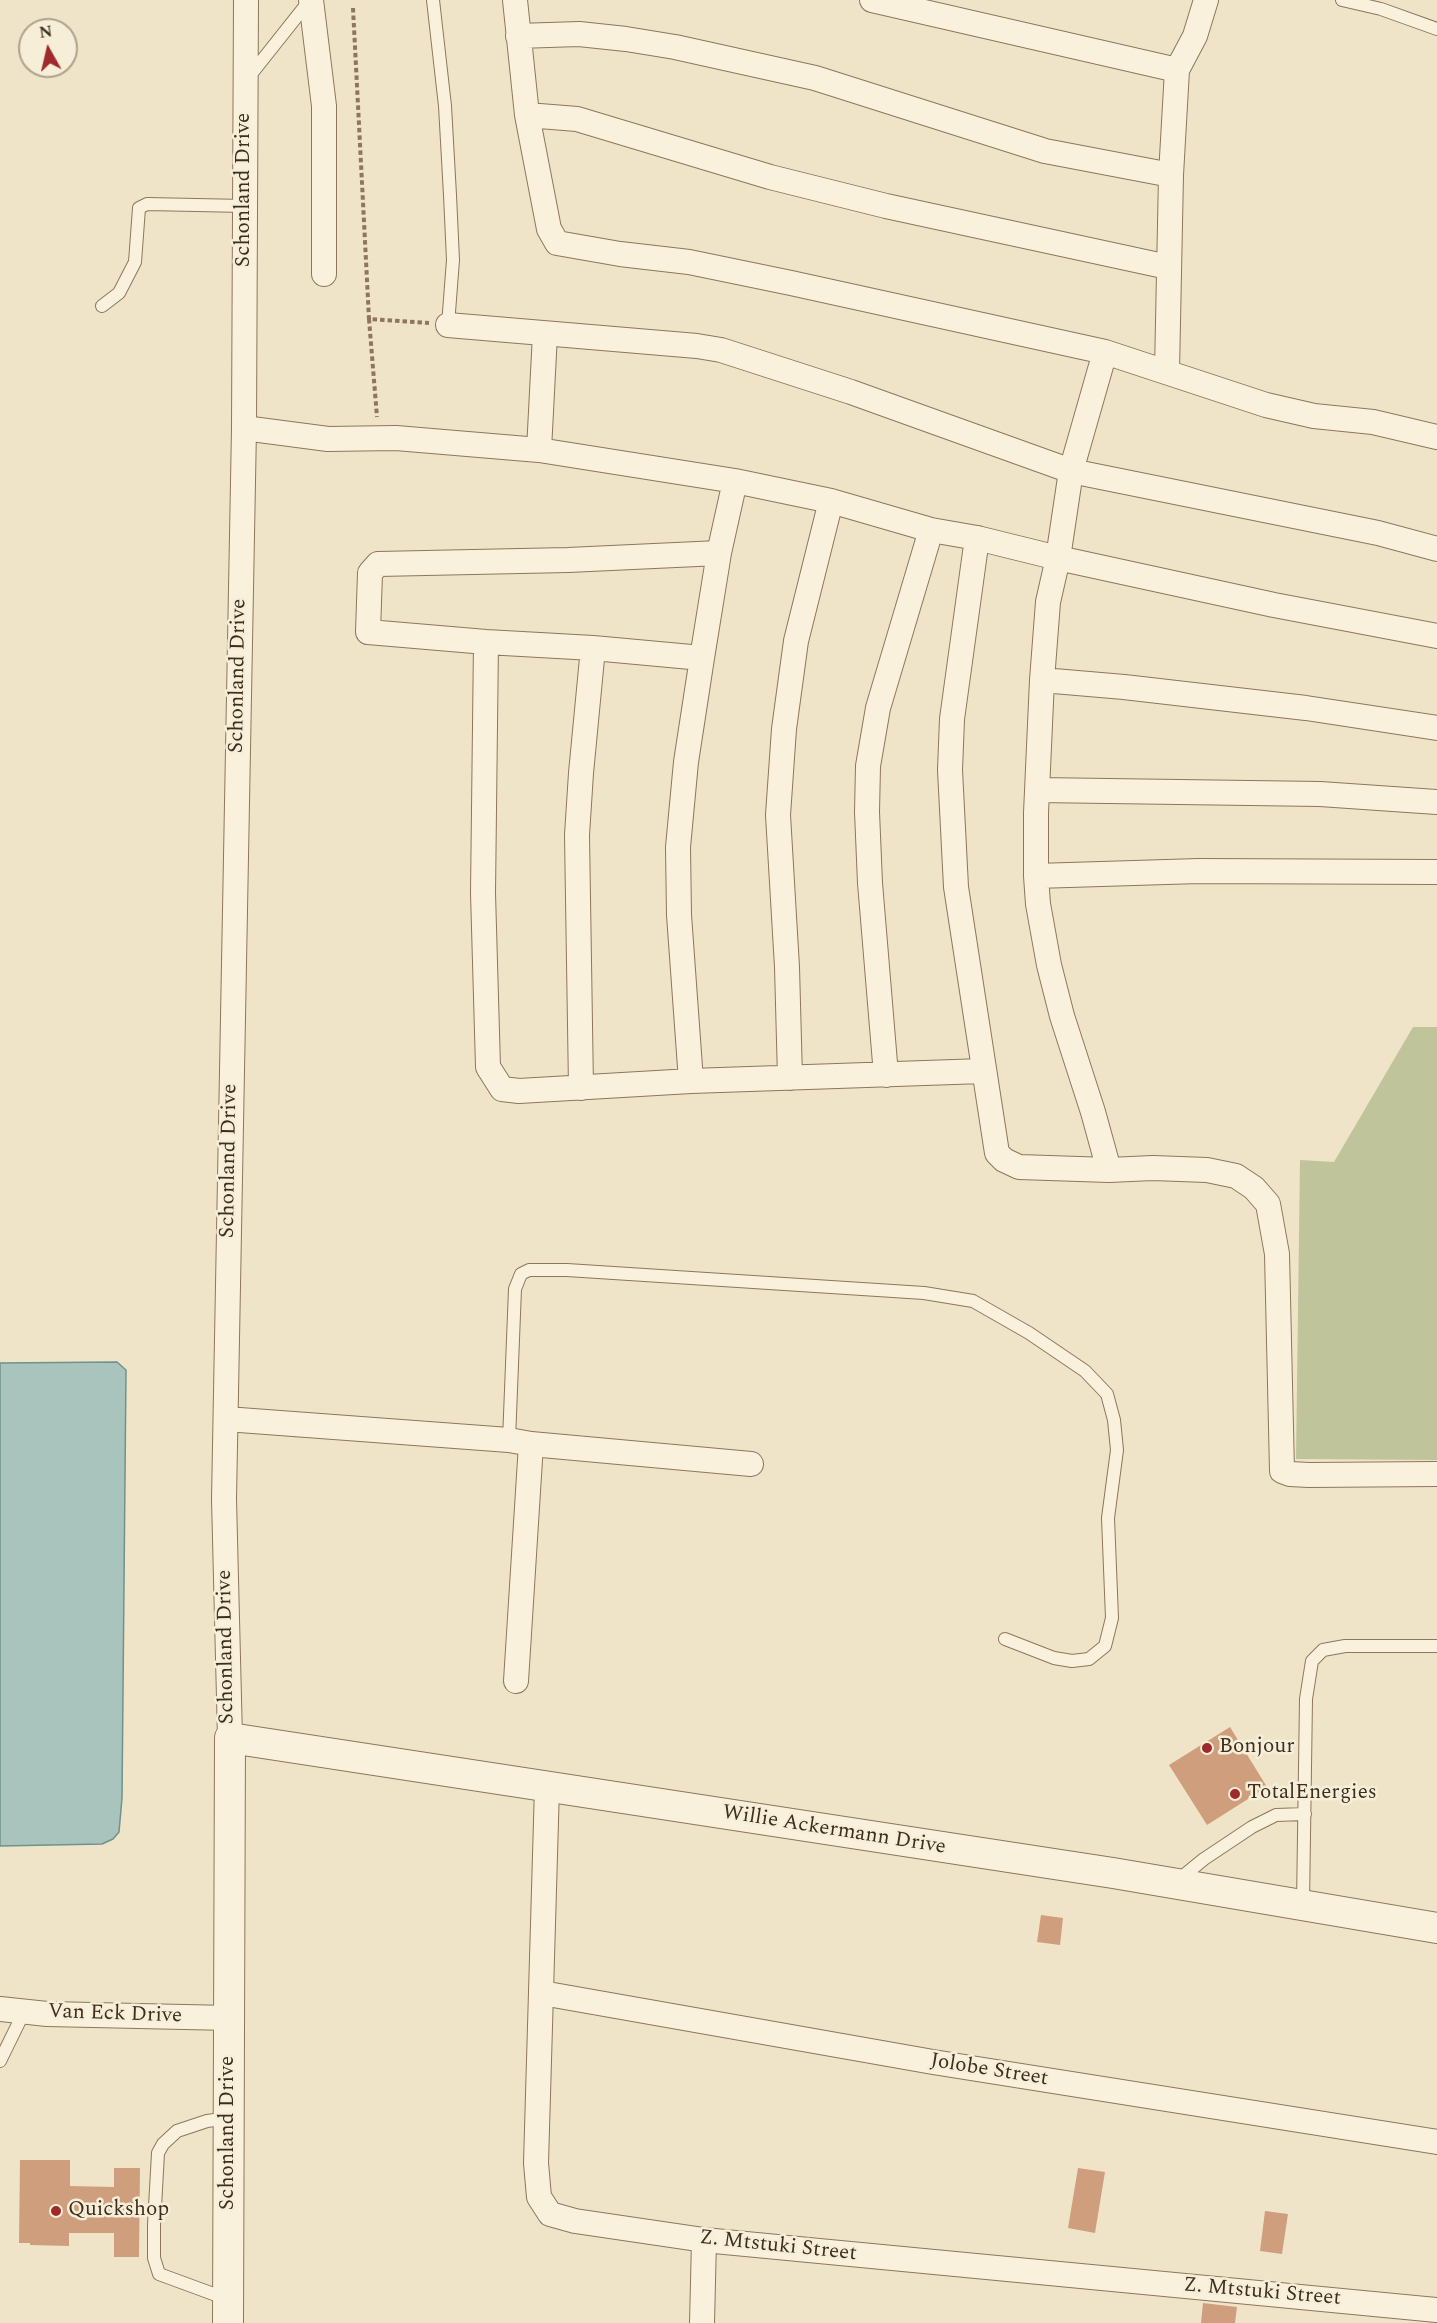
<!DOCTYPE html>
<html>
<head>
<meta charset="utf-8">
<style>
	body { margin:0 }
	#map { position:relative; width:1437px; height:2323px; overflow:hidden; background:#f0e4c8; font-family:Spectral,serif }
	canvas { display:block }
	.north { position:absolute; left:18px; top:18px; width:60px; height:60px; box-sizing:border-box; background:#f7eed8; border:2px solid #ada18e; border-radius:50%; rotate:352deg; font-size:16px; font-weight:700; line-height:24px; text-align:center; color:#3d2e20 }
	.north::after { content:''; display:block; margin:auto; width:21px; height:27px; background:#9e2a2b; clip-path:polygon(50% 0,100% 100%,50% 72%,0 100%) }
</style>
</head>
<body>
<div id="map">
<canvas width="1437" height="2323"></canvas>
<div class="north">N</div>
</div>
<script>
const context = document.querySelector('canvas').getContext('2d');
context.lineJoin = 'round';
function fill(path, color) {
  context.fillStyle = color;
  context.fill(path, 'evenodd');
}
function toPath(rows) {
  const path = new Path2D();
  for (const r of rows) {
    path.moveTo(r[0], r[1]);
    for (let i = 2; i < r.length; i += 2) path.lineTo(r[i], r[i + 1]);
  }
  return path;
}
function stroke(path, color, width, dash) {
  context.strokeStyle = color;
  context.lineWidth = width;
  context.lineCap = dash ? 'butt' : 'round';
  context.setLineDash(dash || []);
  context.stroke(path);
}
function drawText(font, color, halo, rows, align = 'center') {
  context.font = font + ' Spectral,serif';
  context.lineWidth = 5;
  context.setLineDash([]);
  context.textBaseline = 'middle';
  context.strokeStyle = halo;
  context.fillStyle = color;
  for (const [text, x, y, turn = 0] of rows) {
    context.save();
    context.translate(x, y);
    context.rotate((+turn || 0) * Math.PI / 180);
    context.textAlign = isNaN(turn) ? turn : align;
    if (halo) context.strokeText(text, 0, 0);
    context.fillText(text, 0, 0);
    context.restore();
  }
}
fill(toPath([
	[1413,1027,1437,1027,1437,1460,1296,1459,1300,1160,1334,1162]
]), '#bfc49a');
const water = toPath([
	[117,1362,126,1370,122,1798,119,1832,113,1839,102,1844,0,1846,0,1363,117,1362]
]);
fill(water, '#a9c4bc');
stroke(water, '#6f938a', 1.5);
fill(toPath([
	[1230,1727,1267,1787,1207,1825,1169,1765],
	[1041,1915,1063,1918,1060,1945,1037,1942],
	[20,2160,70,2160,70,2186,114,2187,114,2168,140,2168,139,2257,114,2257,114,2233,69,2233,69,2246,30,2245,30,2243,19,2243],
	[1078,2168,1105,2172,1095,2233,1068,2228],
	[1265,2211,1288,2214,1282,2254,1260,2251],
	[1203,2303,1237,2307,1235,2323,1201,2323]
]), '#cf9f7d');
const service = toPath([
	[433,0,445,106,450,195,453,260,448,325],
	[1342,0,1381,9,1437,29],
	[248,78,310,0],
	[102,306,119,293,135,262,139,208,147,204,245,206],
	[509,1440,515,1289,521,1274,529,1270,567,1270,924,1293,973,1301,1029,1333,1085,1371,1107,1394,1114,1420,1117,1450,1108,1518,1112,1618,1105,1646,1089,1659,1072,1661,1054,1658,1005,1639],
	[1177,1881,1204,1859,1252,1827,1276,1815,1305,1814],
	[1303,1904,1306,1699,1312,1661,1323,1650,1345,1646,1437,1646],
	[0,2061,24,2012],
	[227,2299,159,2274,154,2258,154,2225,158,2153,163,2144,177,2131,207,2121,229,2118]
]);
const minor = toPath([
	[311,0,324,106,324,274],
	[515,0,527,115,549,229,557,243,620,254,689,262,791,283,1105,352,1266,405,1314,416,1373,422,1437,437],
	[872,0,1177,70],
	[518,36,579,34,626,39,675,47,815,78,1045,151,1171,175],
	[527,115,577,119,770,177,886,206,1168,267],
	[448,325,697,346,721,350,851,392,1071,471,1378,533,1437,549],
	[1105,352,1071,471,1058,558,1048,602,1042,680,1036,813,1036,876,1038,904,1049,965,1062,1016,1093,1112,1109,1170],
	[1167,371,1171,175,1177,70,1195,36,1206,0],
	[244,428,328,439,396,438,539,450,735,481],
	[539,450,545,334],
	[977,538,952,719,950,770,956,887,997,1153,1004,1160,1019,1167,1109,1170,1153,1168,1207,1170,1236,1176,1254,1188,1268,1204,1277,1254,1282,1471,1290,1474,1309,1475,1437,1474],
	[486,642,483,893,488,1067,502,1089,519,1091,691,1081,983,1071],
	[702,658,593,648,486,642,368,632,370,573,378,564,568,560,719,553],
	[1042,680,1124,687,1306,708,1437,728],
	[1038,790,1320,794,1437,802],
	[1036,876,1199,871,1437,872],
	[886,1075,870,883,867,812,868,766,878,708,931,530],
	[790,1078,787,967,778,815,784,729,796,641,831,501],
	[691,1081,679,915,678,847,686,762,702,658,719,553,735,481,831,501,931,530,977,538,1058,558,1274,605,1437,636],
	[581,1088,577,835,581,773,593,648],
	[226,1419,509,1440,531,1444,751,1464],
	[516,1681,531,1444],
	[230,1738,224,1499,244,428,246,0],
	[547,1787,536,2163,539,2197,550,2214,575,2221,704,2240,1437,2310],
	[542,1993,933,2062,1437,2142],
	[0,2009,47,2014,230,2018],
	[702,2323,704,2240]
]);
const tertiary = toPath([
	[228,2323,230,1738,1113,1873,1437,1928]
]);
stroke(service, '#8d765c', 14);
stroke(minor, '#8d765c', 26);
stroke(tertiary, '#8d765c', 32);
stroke(toPath([
	[353,8,369,319,429,323],
	[369,319,377,417]
]), '#8d765c', 4, [4.5, 3]);
stroke(service, '#faf1dc', 12);
stroke(minor, '#faf1dc', 24);
stroke(tertiary, '#faf1dc', 30);
for (const [x, y, r, color] of [
	[1207,1748,6,"#9e2a2b"],
	[1235,1794,6,"#9e2a2b"],
	[56,2211,6,"#9e2a2b"]
]) {
  const dot = new Path2D();
  dot.arc(x, y, r, 0, 2 * Math.PI);
  context.fillStyle = color;
  context.fill(dot);
  stroke(dot, '#f7eed8', 2);
}
drawText('21px', '#3d2e20', '#f7eed8', [
	["Schonland Drive",245,190,-90],
	["Schonland Drive",239,676,-89],
	["Schonland Drive",230,1161,-89],
	["Schonland Drive",227,1647,-91],
	["Willie Ackermann Drive",834,1831,9],
	["Van Eck Drive",115,2015,2],
	["Jolobe Street",989,2071,9],
	["Schonland Drive",229,2133,-90],
	["Z. Mtstuki Street",778,2247,6],
	["Z. Mtstuki Street",1262,2293,5]
]);
drawText('21px', '#3d2e20', '#f7eed8', [
	["Bonjour",1219,1748],
	["TotalEnergies",1247,1794],
	["Quickshop",68,2211]
], 'left');
</script>
</body>
</html>
